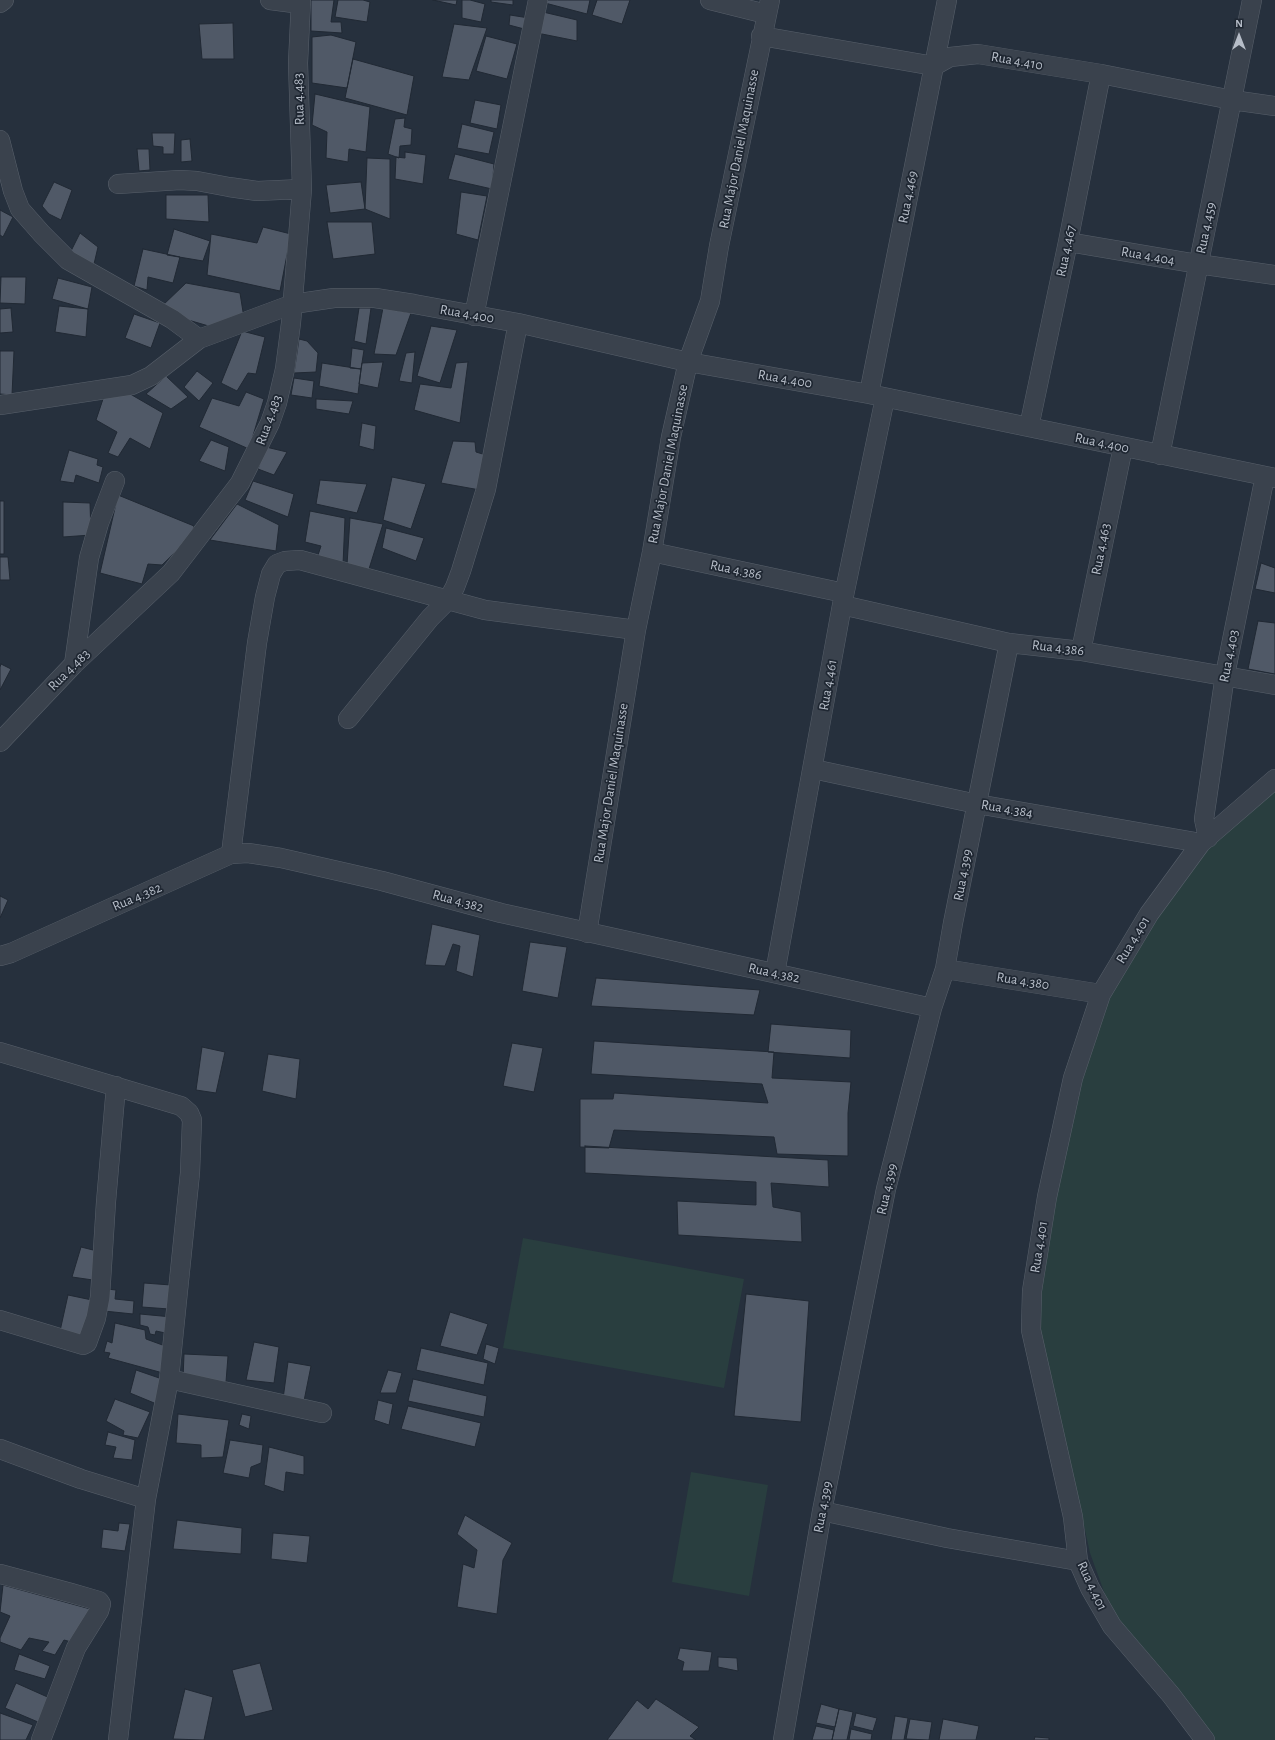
<!DOCTYPE html>
<html>
<head>
<meta charset="utf-8">
<style>
	body { margin:0 }
	#map { position:relative; width:1275px; height:1740px; overflow:hidden; background:#26303d; font-family:"Alegreya Sans",sans-serif }
	canvas { display:block }
	.north { position:absolute; left:1219px; top:16px; width:40px; height:40px; -webkit-text-stroke:3px #1f2732; paint-order:stroke; rotate:0deg; font-size:11px; font-weight:700; line-height:16px; text-align:center; color:#b6bdc8 }
	.north::after { content:''; display:block; margin:auto; width:14px; height:18px; background:#b6bdc8; clip-path:polygon(50% 0,100% 100%,50% 72%,0 100%) }
</style>
</head>
<body>
<div id="map">
<canvas width="1275" height="1740"></canvas>
<div class="north">N</div>
</div>
<script>
const context = document.querySelector('canvas').getContext('2d');
context.lineJoin = 'round';
function fill(path, color) {
  context.fillStyle = color;
  context.fill(path, 'evenodd');
}
function toPath(rows) {
  const path = new Path2D();
  for (const r of rows) {
    path.moveTo(r[0], r[1]);
    for (let i = 2; i < r.length; i += 2) path.lineTo(r[i], r[i + 1]);
  }
  return path;
}
function stroke(path, color, width, dash) {
  context.strokeStyle = color;
  context.lineWidth = width;
  context.lineCap = dash ? 'butt' : 'round';
  context.setLineDash(dash || []);
  context.stroke(path);
}
function drawText(font, color, halo, rows, align = 'center') {
  context.font = font + ' "Alegreya Sans",sans-serif';
  context.lineWidth = 3.5;
  context.setLineDash([]);
  context.textBaseline = 'middle';
  context.strokeStyle = halo;
  context.fillStyle = color;
  for (const [text, x, y, turn = 0] of rows) {
    context.save();
    context.translate(x, y);
    context.rotate((+turn || 0) * Math.PI / 180);
    context.textAlign = isNaN(turn) ? turn : align;
    if (halo) context.strokeText(text, 0, 0);
    context.fillText(text, 0, 0);
    context.restore();
  }
}
fill(toPath([
	[1275,780,1275,1740,1215,1740,1112,1614,1090,1553,1070,1462,1031,1330,1054,1166,1095,1011,1168,888],
	[523,1238,744,1279,724,1388,503,1348],
	[691,1472,768,1485,749,1596,672,1582]
]), '#293e3f');
const building = toPath([
	[311,0,334,0,331,22,341,22,342,33,311,31,311,0],
	[338,0,363,0,370,2,367,22,335,17,338,0],
	[433,0,457,0,456,5,433,0],
	[462,0,470,0,485,4,481,22,462,18,462,0],
	[491,0,513,0,513,5,491,2,491,0],
	[545,0,590,0,587,14,545,3,545,0],
	[597,0,630,0,622,24,592,15,597,0],
	[543,12,577,20,577,41,537,33,543,12],
	[510,15,529,18,528,30,509,25,510,15],
	[233,23,234,59,202,59,199,24,233,23],
	[454,24,487,28,469,80,442,77,454,24],
	[331,35,356,42,347,88,312,83,312,37,331,35],
	[486,36,517,44,507,79,476,71,486,36],
	[353,59,414,76,407,115,345,98,353,59],
	[315,94,370,107,366,152,349,149,348,162,326,158,327,132,312,125,315,94],
	[475,100,501,105,497,129,470,123,475,100],
	[405,118,404,127,412,129,411,145,400,146,399,158,388,154,395,119,405,118],
	[462,124,494,132,489,154,457,148,462,124],
	[152,133,175,133,174,154,163,154,163,147,153,146,152,133],
	[190,139,192,161,181,162,181,140,190,139],
	[137,149,149,149,150,170,139,171,137,149],
	[405,152,426,155,423,184,395,179,396,157,405,158,405,152],
	[455,154,494,164,492,189,448,179,455,154],
	[367,158,390,159,390,219,365,209,367,158],
	[54,182,72,190,61,220,49,214,42,206,54,182],
	[361,182,365,209,330,213,326,185,361,182],
	[461,192,487,196,478,240,456,234,461,192],
	[166,195,208,195,209,222,166,219,166,195],
	[0,210,13,217,3,237,0,235,0,210],
	[327,222,372,222,375,254,333,259,327,222],
	[263,227,291,234,280,291,207,275,211,234,257,243,263,227],
	[174,229,210,241,203,261,167,255,174,229],
	[80,233,98,247,94,264,70,253,80,233],
	[143,249,180,257,173,283,148,277,147,290,134,286,143,249],
	[1,277,26,277,25,304,0,303,1,277],
	[58,278,92,287,88,309,52,299,58,278],
	[186,283,240,293,244,318,212,327,178,317,162,306,186,283],
	[59,306,88,309,86,337,55,332,59,306],
	[11,308,13,332,0,333,0,309,11,308],
	[359,308,371,308,366,344,354,341,359,308],
	[383,308,411,313,396,355,374,354,383,308],
	[134,314,160,323,151,348,125,338,134,314],
	[431,326,457,330,440,383,417,376,431,326],
	[242,331,265,337,256,374,248,373,237,391,221,383,242,331],
	[299,339,307,341,318,353,316,372,294,373,299,339],
	[352,348,364,350,361,369,350,368,352,348],
	[0,351,14,351,12,395,0,394,0,351],
	[415,352,412,383,399,381,406,353,415,352],
	[383,362,378,388,359,384,362,363,383,362],
	[468,362,460,423,414,410,420,384,451,388,456,363,468,362],
	[322,363,361,369,358,394,319,386,322,363],
	[197,371,213,383,199,401,184,387,197,371],
	[166,376,188,397,171,409,146,394,166,376],
	[294,378,314,381,312,398,291,395,294,378],
	[125,391,163,413,150,449,130,438,118,457,108,453,117,432,96,420,105,393,125,391],
	[246,392,264,399,249,449,199,427,212,398,239,406,246,392],
	[316,399,353,401,349,414,316,409,316,399],
	[362,423,376,426,374,450,359,446,362,423],
	[211,440,229,447,225,471,199,461,211,440],
	[453,441,475,442,476,452,486,455,480,490,441,483,453,441],
	[266,447,287,452,274,475,258,469,266,447],
	[69,450,98,459,97,465,103,467,99,483,76,475,74,483,60,481,69,450],
	[392,477,426,484,411,529,383,520,392,477],
	[320,480,367,484,357,513,316,504,320,480],
	[253,481,294,494,288,517,245,500,253,481],
	[118,495,194,526,191,537,162,565,148,564,142,584,100,573,118,495],
	[0,501,4,501,4,554,0,554,0,501],
	[63,502,90,503,91,535,63,537,63,502],
	[237,504,279,525,276,551,210,540,237,504],
	[310,511,345,518,343,565,317,558,321,546,305,542,310,511],
	[350,518,383,524,369,569,347,565,350,518],
	[386,528,424,538,416,561,382,548,386,528],
	[0,557,8,557,10,580,0,580,0,557],
	[1261,563,1275,568,1275,593,1255,589,1261,563],
	[1258,621,1275,623,1275,674,1248,669,1258,621],
	[1,664,11,669,0,690,0,667,1,664],
	[0,896,8,900,0,918,0,896],
	[432,924,480,935,473,977,456,971,460,946,453,944,445,966,425,965,432,924],
	[530,942,567,947,558,998,522,991,530,942],
	[596,978,760,990,754,1015,591,1006,596,978],
	[771,1024,851,1030,850,1058,768,1052,771,1024],
	[594,1041,774,1052,772,1078,851,1082,848,1113,848,1156,777,1154,774,1137,614,1130,609,1148,580,1147,580,1099,613,1099,614,1093,768,1103,762,1084,591,1074,594,1041],
	[512,1043,543,1048,534,1092,503,1086,512,1043],
	[202,1047,225,1052,216,1093,196,1090,202,1047],
	[268,1054,300,1059,296,1099,262,1091,268,1054],
	[585,1146,828,1160,829,1187,771,1183,773,1207,801,1212,802,1242,678,1235,677,1201,756,1205,756,1182,585,1173,585,1146],
	[81,1247,101,1252,93,1280,72,1277,81,1247],
	[144,1283,171,1285,169,1309,142,1307,144,1283],
	[107,1289,116,1290,115,1299,134,1301,133,1314,104,1311,107,1289],
	[746,1294,809,1301,801,1422,734,1416,746,1294],
	[68,1295,92,1300,85,1337,60,1331,68,1295],
	[450,1312,488,1324,477,1355,440,1346,450,1312],
	[140,1314,172,1317,170,1334,156,1331,155,1335,150,1334,148,1327,140,1325,140,1314],
	[115,1323,145,1330,146,1339,168,1347,163,1373,108,1358,110,1353,104,1352,107,1341,112,1343,115,1323],
	[254,1342,279,1347,274,1383,246,1380,254,1342],
	[486,1344,499,1348,495,1364,483,1359,486,1344],
	[421,1348,488,1363,484,1385,416,1370,421,1348],
	[184,1354,228,1356,226,1382,183,1379,184,1354],
	[288,1362,311,1366,304,1401,283,1399,288,1362],
	[136,1370,165,1380,159,1405,130,1393,136,1370],
	[388,1370,402,1373,396,1393,380,1393,388,1370],
	[413,1379,487,1396,484,1417,408,1401,413,1379],
	[115,1399,150,1412,138,1438,123,1435,124,1431,106,1421,115,1399],
	[378,1400,393,1404,389,1425,374,1420,378,1400],
	[408,1406,481,1423,475,1447,401,1429,408,1406],
	[178,1414,229,1420,223,1457,201,1458,201,1445,176,1443,178,1414],
	[242,1414,251,1416,249,1429,239,1425,242,1414],
	[108,1432,135,1440,132,1460,113,1458,116,1447,105,1445,108,1432],
	[230,1440,263,1445,261,1463,251,1467,249,1478,223,1473,230,1440],
	[269,1447,304,1456,304,1475,286,1472,284,1492,264,1485,269,1447],
	[465,1515,512,1543,503,1560,497,1614,457,1607,463,1564,474,1568,477,1550,457,1534,465,1515],
	[177,1520,242,1528,241,1554,173,1549,177,1520],
	[119,1523,130,1524,125,1551,101,1548,103,1529,118,1531,119,1523],
	[273,1533,310,1536,307,1563,271,1559,273,1533],
	[3,1585,94,1610,75,1643,64,1640,55,1655,42,1651,49,1642,29,1638,21,1650,0,1642,0,1638,10,1616,0,1612,3,1585],
	[680,1648,712,1652,709,1671,682,1671,684,1662,677,1659,680,1648],
	[19,1654,50,1666,45,1679,14,1670,19,1654],
	[718,1657,737,1658,738,1671,718,1667,718,1657],
	[260,1663,273,1710,245,1717,232,1670,260,1663],
	[16,1683,52,1699,38,1722,5,1708,16,1683],
	[185,1689,213,1697,204,1740,173,1739,185,1689],
	[656,1699,699,1727,690,1736,696,1740,607,1740,637,1700,648,1709,656,1699],
	[821,1704,839,1709,835,1727,816,1723,821,1704],
	[839,1709,853,1712,847,1740,832,1740,839,1709],
	[0,1713,33,1725,26,1740,0,1740,0,1713],
	[856,1713,877,1718,873,1731,853,1726,856,1713],
	[895,1716,908,1718,904,1740,891,1740,895,1716],
	[910,1719,932,1722,929,1740,906,1739,910,1719],
	[943,1719,979,1726,976,1740,939,1740,943,1719],
	[816,1726,834,1730,832,1740,812,1740,816,1726],
	[851,1729,872,1734,871,1740,849,1740,851,1729],
	[1035,1737,1049,1738,1049,1740,1034,1740,1035,1737]
]);
fill(building, '#505967');
stroke(building, '#212934', 1);
const minor = toPath([
	[270,0,301,4],
	[710,0,766,14],
	[0,3,4,0],
	[761,36,934,66,950,57,978,54,1101,74,1232,100,1275,106],
	[0,140,13,191,20,209,42,234,68,260,172,319,199,339,293,304,334,298,375,298,414,304,518,323,688,362,869,394,1275,478],
	[118,184,180,180,197,181,229,187,257,191,302,189],
	[1068,242,1198,264,1275,275],
	[474,316,538,0],
	[869,394,947,0],
	[0,405,132,385,151,376,199,339],
	[1029,427,1068,242,1101,74],
	[1160,455,1252,0],
	[652,552,844,593],
	[842,605,1009,643,1081,651,1275,685],
	[1081,651,1123,447],
	[74,664,89,558,99,523,115,481],
	[348,719,430,618,448,600,455,587,461,571,486,489,518,323],
	[0,742,74,664,171,573,240,483,270,423,277,403,285,369,291,323,302,189,298,63,301,0],
	[813,769,977,804,1201,843],
	[1208,838,1204,819,1225,675,1265,476],
	[231,854,257,643,265,597,271,574,277,564,285,561,300,560,485,610,636,630],
	[587,933,636,630,652,552,671,437,688,362,710,301,719,246,770,0],
	[0,956,11,953,231,854,248,853,281,858,382,881,501,913,932,1008],
	[945,969,1101,994],
	[775,973,842,605,885,398],
	[0,1052,181,1106,189,1113,192,1120,190,1173,169,1379,146,1499,118,1740],
	[0,1320,83,1345,87,1343,96,1318,100,1297,106,1202,116,1086],
	[169,1379,322,1413],
	[0,1449,81,1479,146,1499],
	[822,1511,947,1538,1078,1561],
	[0,1574,71,1593,99,1601,101,1604,99,1611,76,1648,41,1740],
	[783,1740,822,1511,886,1189,932,1008,945,969,953,923,1009,643],
	[1205,1740,1171,1695,1112,1626,1090,1588,1078,1561,1073,1517,1031,1330,1032,1291,1047,1197,1073,1078,1101,994,1149,914,1201,843,1275,779]
]);
stroke(minor, '#58606b', 20);
stroke(minor, '#3a424d', 19);
drawText('14px', '#b6bdc8', '#1f2732', [
	["Rua 4.410",1017,61,10],
	["Rua 4.483",299,99,-92],
	["Rua Major Daniel Maquinasse",739,149,-79],
	["Rua 4.469",908,197,-79],
	["Rua 4.459",1206,228,-78],
	["Rua 4.467",1066,251,-78],
	["Rua 4.404",1148,256,10],
	["Rua 4.400",467,314,10],
	["Rua 4.400",785,379,10],
	["Rua 4.483",269,420,-70],
	["Rua 4.400",1102,443,12],
	["Rua Major Daniel Maquinasse",668,464,-79],
	["Rua 4.463",1101,549,-79],
	["Rua 4.386",736,570,12],
	["Rua 4.386",1058,648,7],
	["Rua 4.403",1229,656,-79],
	["Rua 4.483",69,670,-45],
	["Rua 4.461",828,685,-80],
	["Rua Major Daniel Maquinasse",611,783,-81],
	["Rua 4.384",1007,809,10],
	["Rua 4.399",963,875,-79],
	["Rua 4.382",137,897,-23],
	["Rua 4.382",458,901,15],
	["Rua 4.401",1133,940,-59],
	["Rua 4.382",774,973,12],
	["Rua 4.380",1023,981,9],
	["Rua 4.399",887,1189,-77],
	["Rua 4.401",1039,1247,-81],
	["Rua 4.399",823,1507,-79],
	["Rua 4.401",1092,1586,65]
]);
</script>
</body>
</html>
